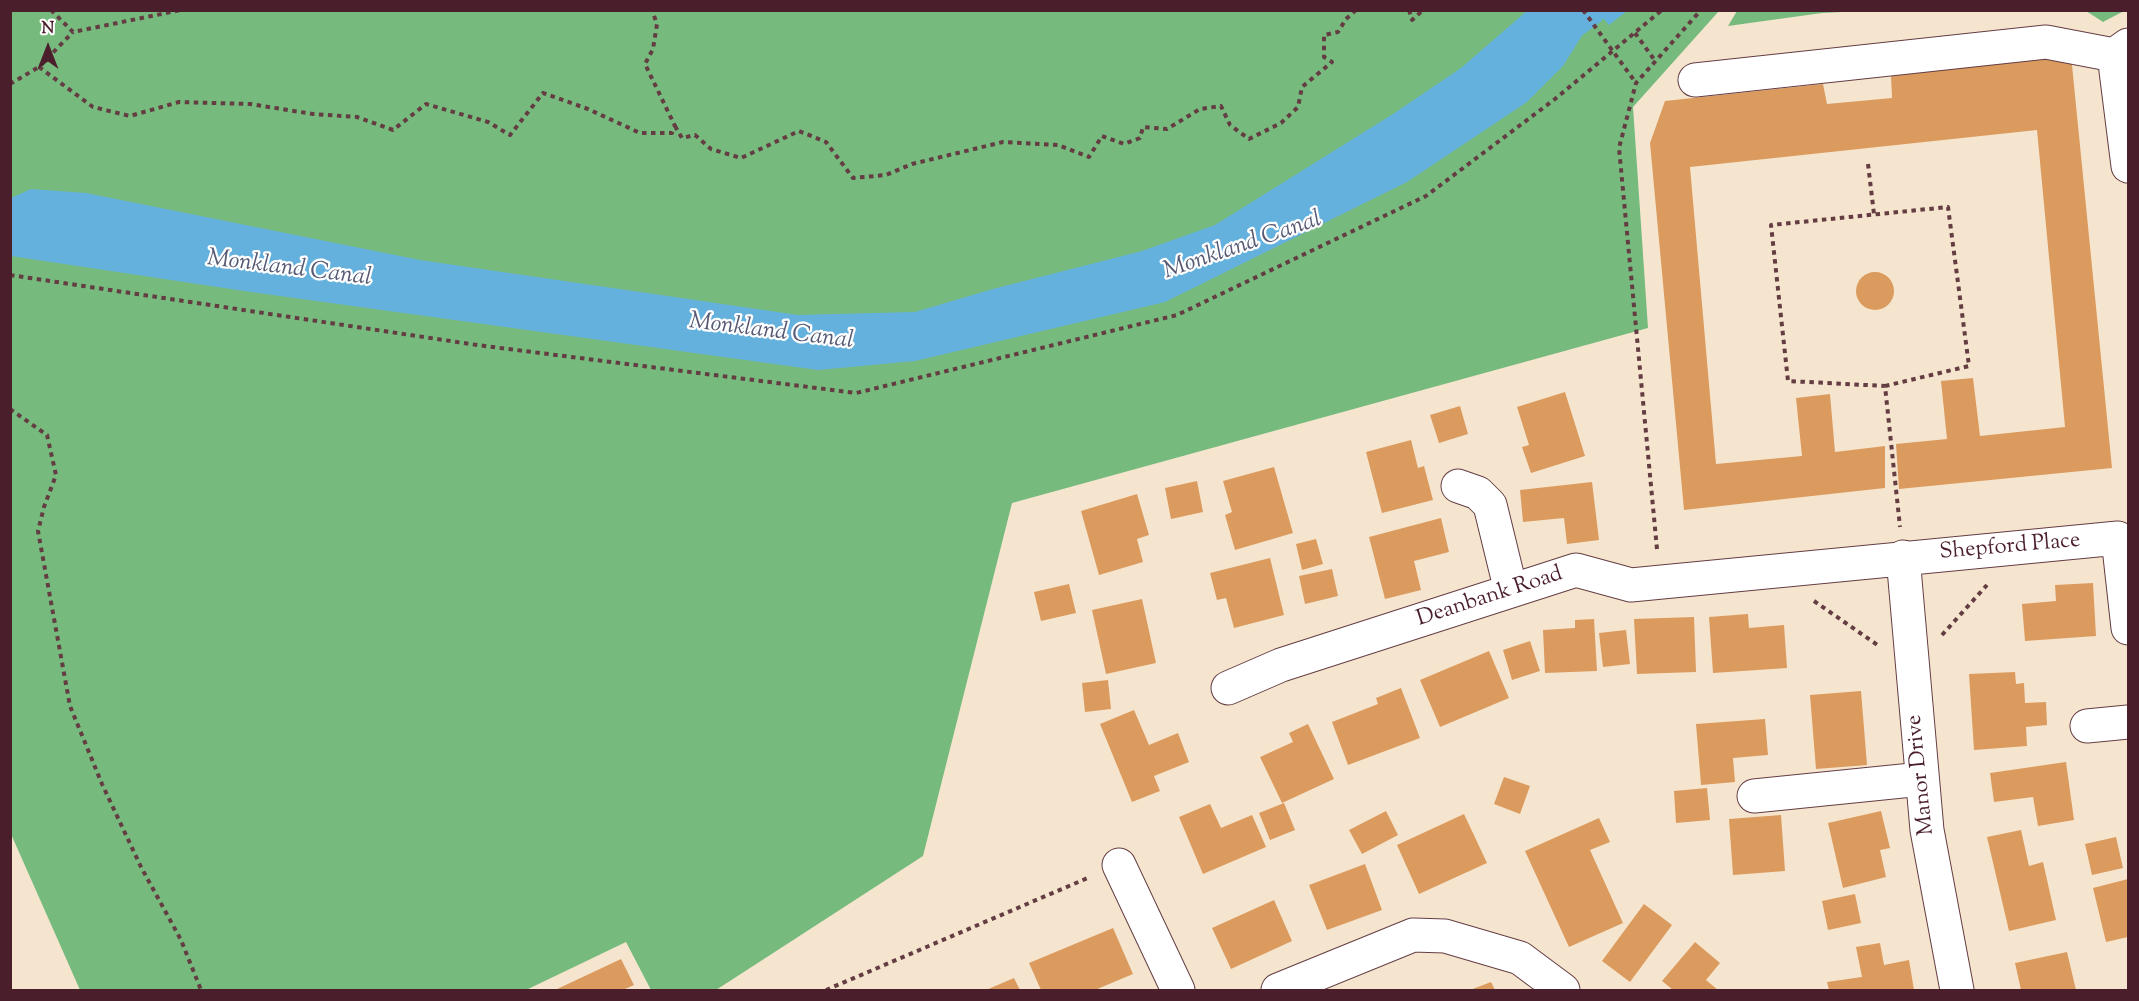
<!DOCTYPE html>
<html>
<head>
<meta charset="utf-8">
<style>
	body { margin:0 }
	#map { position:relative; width:2139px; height:1001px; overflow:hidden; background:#f6e5ce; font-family:"Sorts Mill Goudy",serif }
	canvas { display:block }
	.frame { position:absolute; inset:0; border:12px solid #4a1f2b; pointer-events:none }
	.north { position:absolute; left:18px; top:18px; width:60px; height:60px; -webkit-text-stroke:4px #fff; paint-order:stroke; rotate:0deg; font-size:16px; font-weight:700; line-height:24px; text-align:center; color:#4a1f2b }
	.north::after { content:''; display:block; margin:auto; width:21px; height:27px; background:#4a1f2b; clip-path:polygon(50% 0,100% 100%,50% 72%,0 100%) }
</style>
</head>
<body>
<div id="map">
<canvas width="2139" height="1001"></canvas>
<div class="frame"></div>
<div class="north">N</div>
</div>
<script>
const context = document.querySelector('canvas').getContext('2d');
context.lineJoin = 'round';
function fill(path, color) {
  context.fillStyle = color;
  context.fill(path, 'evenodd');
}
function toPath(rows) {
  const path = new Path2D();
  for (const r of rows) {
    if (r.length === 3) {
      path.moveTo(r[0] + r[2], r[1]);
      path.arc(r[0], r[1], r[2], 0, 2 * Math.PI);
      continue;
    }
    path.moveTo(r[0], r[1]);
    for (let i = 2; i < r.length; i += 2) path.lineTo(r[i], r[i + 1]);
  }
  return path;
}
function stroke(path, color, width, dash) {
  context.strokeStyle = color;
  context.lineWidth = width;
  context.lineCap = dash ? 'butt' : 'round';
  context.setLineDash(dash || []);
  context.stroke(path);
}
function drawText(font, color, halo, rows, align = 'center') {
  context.font = font + ' "Sorts Mill Goudy",serif';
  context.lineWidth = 4.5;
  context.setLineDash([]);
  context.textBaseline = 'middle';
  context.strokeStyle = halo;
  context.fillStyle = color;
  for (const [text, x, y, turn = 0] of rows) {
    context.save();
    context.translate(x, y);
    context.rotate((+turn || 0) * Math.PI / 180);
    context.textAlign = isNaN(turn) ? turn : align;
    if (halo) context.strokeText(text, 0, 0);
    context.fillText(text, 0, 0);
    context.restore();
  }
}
fill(toPath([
	[10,11,1719,11,1633,107,1648,328,1012,503,923,856,716,990,651,990,626,942,526,990,80,990,11,834],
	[1737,11,1737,10,1864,11,1822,13,1728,26],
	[2086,11,2124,11,2103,22]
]), '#76ba7e');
fill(toPath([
	[1528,10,1566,11,1583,34,1563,66,1527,102,1407,182,1165,302,915,361,818,370,251,292,11,256,11,198,31,189,86,193,420,260,798,315,915,312,993,289,1142,251,1215,225,1393,114,1461,68],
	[1597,11,1627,11,1609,25]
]), '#65b1de');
stroke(toPath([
	[1536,48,1589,10]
]), '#65b1de', 33);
fill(toPath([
	[2071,55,2112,468,1899,489,1896,444,1947,439,1941,381,1973,378,1980,436,2065,427,2037,130,1690,167,1716,464,1802,456,1796,398,1830,394,1835,452,1885,446,1885,488,1684,510,1650,143,1665,101,1823,84,1827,104,1892,98,1891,76],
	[1875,291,19],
	[1565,392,1585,456,1531,473,1522,447,1529,445,1517,407],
	[1460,406,1468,434,1439,443,1430,415],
	[1411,440,1418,468,1424,466,1433,500,1382,513,1366,452],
	[1274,467,1293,533,1235,550,1225,515,1232,512,1223,481],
	[1197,481,1203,512,1171,519,1165,488],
	[1592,482,1599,540,1567,544,1564,518,1523,522,1520,490],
	[1137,494,1149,535,1137,539,1143,562,1099,575,1081,511],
	[1441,518,1449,552,1414,561,1421,590,1385,599,1369,537],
	[1316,539,1323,564,1302,570,1296,544],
	[1270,558,1284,615,1234,628,1226,598,1217,600,1210,573],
	[1332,569,1338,596,1305,604,1299,576],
	[2093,583,2096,636,2025,641,2022,604,2056,601,2055,585],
	[1069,584,1076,613,1041,621,1034,592],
	[1142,599,1156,663,1106,674,1092,610],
	[1748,614,1749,628,1784,625,1787,668,1713,673,1709,617],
	[1694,617,1696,672,1637,674,1634,619],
	[1594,619,1597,671,1545,673,1543,630,1575,628,1575,620],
	[1626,630,1630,664,1603,667,1599,633],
	[1530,641,1540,671,1512,680,1503,650],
	[1489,651,1509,698,1440,727,1420,680],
	[2015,672,2016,684,2024,683,2025,703,2046,702,2047,725,2026,727,2027,746,1974,750,1969,674],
	[1108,680,1111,709,1085,712,1082,683],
	[1401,688,1420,738,1348,765,1332,722,1378,704,1376,698],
	[1861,691,1867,765,1816,769,1810,695],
	[1134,710,1149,745,1178,733,1189,762,1154,776,1160,791,1132,802,1100,724],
	[1765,719,1768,755,1733,758,1735,782,1701,785,1696,724],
	[1308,724,1334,779,1282,803,1260,757,1293,742,1289,733],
	[2066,762,2074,820,2038,826,2033,797,1994,802,1990,773],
	[1504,777,1530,786,1520,814,1494,804],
	[1707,788,1710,820,1676,823,1674,791],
	[1284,803,1295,830,1270,840,1259,813],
	[1210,804,1221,828,1252,815,1266,847,1203,874,1179,817],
	[1386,811,1398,835,1362,854,1349,830],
	[1881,811,1890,848,1880,850,1886,877,1843,888,1828,823],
	[1464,814,1487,863,1419,894,1397,845],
	[1781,815,1785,871,1733,875,1729,819],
	[1599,818,1610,842,1590,850,1623,923,1569,947,1525,851],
	[2021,830,2029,866,2043,862,2056,920,2009,931,1987,837],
	[2116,837,2123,868,2092,875,2085,844],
	[1365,864,1382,910,1327,930,1309,885],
	[2128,879,2128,937,2106,942,2093,888],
	[1855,894,1861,923,1828,930,1822,901],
	[1274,900,1292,941,1231,969,1212,928],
	[1644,904,1672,925,1630,982,1602,961],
	[1113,928,1133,974,1095,990,1041,990,1029,963],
	[1695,942,1720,963,1706,980,1718,990,1673,990,1662,981],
	[1880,943,1884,965,1909,960,1914,990,1829,990,1827,982,1862,977,1856,947],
	[2067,952,2076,990,2021,990,2015,963],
	[621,959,634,985,623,990,555,990],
	[1014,978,1020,990,986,990],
	[1491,982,1495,990,1470,990]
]), '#db9b5e');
const minor = toPath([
	[2128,45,2114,55,2128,166],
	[1695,80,2046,42,2114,55],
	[1458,486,1478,493,1490,505,1511,591],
	[1903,557,1927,830,1957,990],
	[1228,688,1281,665,1576,570,1631,585,2118,538,2128,628],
	[2087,726,2128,722],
	[1754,796,1922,779],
	[1119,865,1178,990],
	[1278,990,1413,935,1445,936,1520,958,1563,990]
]);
stroke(minor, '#643d43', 35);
stroke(toPath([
	[51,10,73,32,181,10],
	[1409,10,1412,20,1423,10],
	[1635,33,1656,62],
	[39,67,93,107,130,116,179,102,250,104,313,114,357,117,393,130,426,104,488,122,510,135,543,93,588,109,640,133,672,133,675,126,645,64,653,49,657,24,652,10],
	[10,84,39,67,73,32],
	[675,126,682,138,695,135,711,149,741,158,799,131,826,142,853,178,886,175,912,164,1003,142,1058,145,1089,157,1102,136,1124,144,1140,138,1143,127,1167,129,1200,109,1221,106,1230,125,1249,139,1281,123,1298,107,1302,87,1332,62,1324,57,1324,35,1338,32,1346,19,1356,10],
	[1868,164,1874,214],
	[10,275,477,345,856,393,1177,315,1426,196,1555,99,1662,10],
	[1885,386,1969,366,1948,207,1771,225,1788,381,1885,386,1900,527],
	[10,409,47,435,56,475,44,507,38,531,70,706,102,784,141,867,181,940,201,990],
	[1657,549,1619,148,1636,83,1701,10],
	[1814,601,1879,646],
	[1942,635,1987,585],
	[826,990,1090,877]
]), '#643d43', 4, [4.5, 4.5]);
stroke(minor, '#fff', 33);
stroke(toPath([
	[1583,10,1636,83]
]), '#643d43', 4, [4.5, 4.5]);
drawText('22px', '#4a1f2b', '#fff', [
	["Shepford Place",2010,548,-5],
	["Deanbank Road",1490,598,-18],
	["Manor Drive",1922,775,-96]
]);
drawText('italic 24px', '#555973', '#fff', [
	["Monkland Canal",1243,247,-19],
	["Monkland Canal",289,270,7],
	["Monkland Canal",771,333,7]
]);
</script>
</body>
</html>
